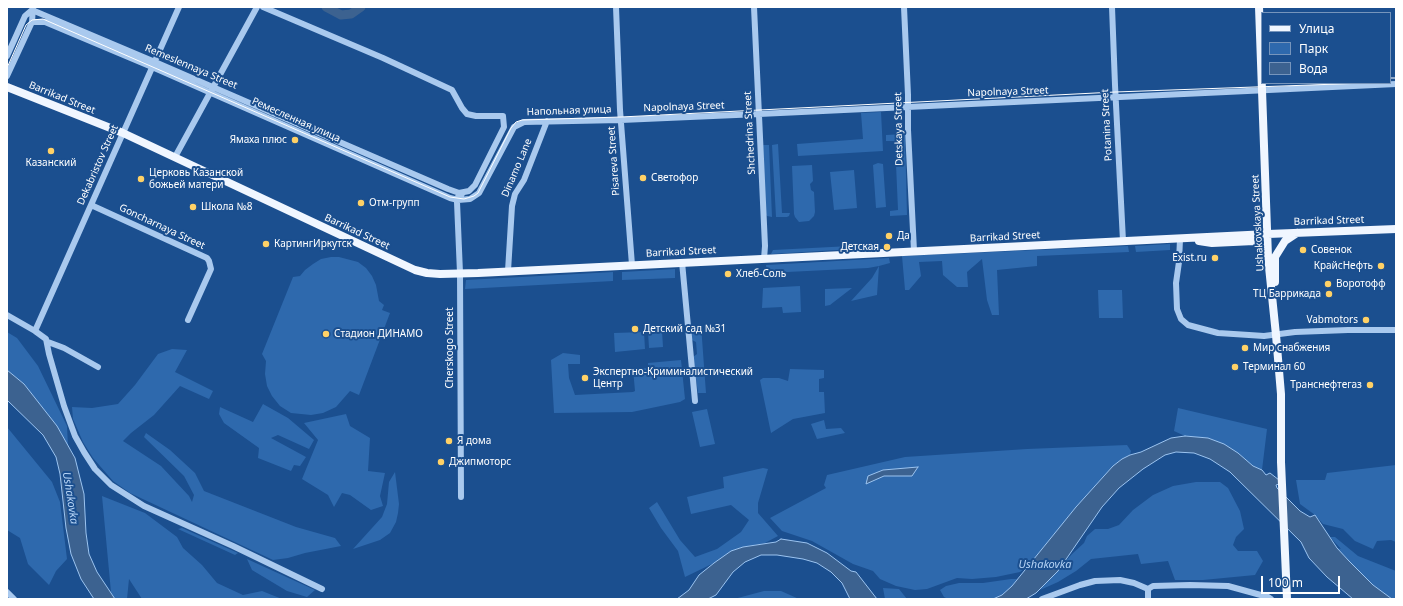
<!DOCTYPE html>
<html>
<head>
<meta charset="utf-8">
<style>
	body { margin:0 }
	#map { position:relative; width:1403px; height:606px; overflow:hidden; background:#1b4f8f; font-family:"Noto Sans",sans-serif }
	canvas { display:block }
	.frame { position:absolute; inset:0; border:8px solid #fff; pointer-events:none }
	.legend { position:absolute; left:1261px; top:12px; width:130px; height:72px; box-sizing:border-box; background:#1b4f8f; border:1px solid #7695bc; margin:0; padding:5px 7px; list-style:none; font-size:12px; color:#fff }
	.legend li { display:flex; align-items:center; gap:8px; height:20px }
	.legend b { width:20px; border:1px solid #7695bc }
	.scale { position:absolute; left:1261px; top:576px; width:79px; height:18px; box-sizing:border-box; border:2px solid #fff; border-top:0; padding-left:5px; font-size:12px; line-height:14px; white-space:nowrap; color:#fff; -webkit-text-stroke:3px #1b4f8f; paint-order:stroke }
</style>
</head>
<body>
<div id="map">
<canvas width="1403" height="606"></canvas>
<div class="frame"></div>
<ul class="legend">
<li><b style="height:5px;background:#f0f6ff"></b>Улица</li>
<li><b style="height:11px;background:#2e69ad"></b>Парк</li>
<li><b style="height:11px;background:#3c6290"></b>Вода</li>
</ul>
<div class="scale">100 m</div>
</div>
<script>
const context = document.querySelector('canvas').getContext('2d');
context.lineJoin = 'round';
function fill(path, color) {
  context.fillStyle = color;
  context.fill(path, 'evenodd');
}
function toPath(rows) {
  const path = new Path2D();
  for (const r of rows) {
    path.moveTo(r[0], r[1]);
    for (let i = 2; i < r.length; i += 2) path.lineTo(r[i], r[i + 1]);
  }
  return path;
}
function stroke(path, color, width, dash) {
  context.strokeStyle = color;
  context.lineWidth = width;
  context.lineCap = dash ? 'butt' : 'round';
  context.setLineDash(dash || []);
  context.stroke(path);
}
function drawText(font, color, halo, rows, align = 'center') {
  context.font = font + ' "Noto Sans",sans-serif';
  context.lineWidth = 4;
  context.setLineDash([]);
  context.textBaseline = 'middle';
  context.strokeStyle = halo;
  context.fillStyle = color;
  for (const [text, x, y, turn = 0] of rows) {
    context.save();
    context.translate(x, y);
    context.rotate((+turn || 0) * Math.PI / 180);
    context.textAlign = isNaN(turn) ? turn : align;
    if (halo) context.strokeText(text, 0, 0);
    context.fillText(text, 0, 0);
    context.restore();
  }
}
fill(toPath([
	[881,112,883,151,798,156,797,144,863,139,861,113],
	[905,134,907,215,890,216,890,211,898,210,895,141,886,141,886,135],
	[778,144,782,213,790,213,789,216,787,217,776,217,772,145],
	[763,145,769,145,772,217,767,216,765,214],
	[878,163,883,164,886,207,876,208,873,165],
	[812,165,813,181,810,184,811,190,814,192,815,212,814,216,809,221,799,222,795,217,794,214,792,166],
	[854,170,857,208,834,210,830,172],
	[1170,244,1170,250,1136,252,1135,246],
	[870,245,870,248,771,254,773,250],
	[1128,246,1129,252,1037,256,1037,266,997,270,999,315,992,315,987,300,982,259,967,272,968,287,957,287,943,275,942,261,919,262,921,276,909,290,905,290,902,256],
	[331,257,339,257,358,262,366,268,372,276,376,285,379,301,384,305,382,310,390,313,359,395,350,391,336,407,323,413,311,415,291,413,280,406,272,396,267,386,265,374,266,361,262,354,293,277,300,276,305,270,313,264,321,259],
	[889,258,890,263,879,266,877,295,851,301,872,278,879,266,868,268,767,273,766,265],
	[675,269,675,278,622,280,622,272],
	[613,272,613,281,465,289,466,280],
	[800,286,801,312,783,313,782,307,762,308,763,288],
	[852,288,830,305,825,306,825,289],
	[1098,290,1122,290,1123,318,1099,318],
	[690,325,701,325,706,393,698,393,693,357,697,354,696,342,692,340],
	[662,331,663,347,649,348,648,332],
	[7,332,17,338,38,366,67,426,68,446,57,426,24,384,7,370],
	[644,332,645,349,615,352,614,333],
	[172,349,187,350,175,372,213,391,209,399,180,386,154,415,131,433,123,441,161,466,189,496,192,502,194,495,184,476,144,437,146,433,170,450,195,473,204,491,296,527,335,538,341,546,305,553,288,558,273,560,130,493,113,481,93,458,83,442,73,419,72,407,92,408,118,404,135,385,158,354],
	[563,353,580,355,580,364,568,364,569,378,575,395,633,392,635,391,633,369,648,368,648,363,681,360,685,399,680,402,632,412,554,413,551,360],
	[790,369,824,370,824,378,819,379,819,392,824,392,825,413,793,419,771,433,760,380,763,378,779,378,788,381],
	[263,404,288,418,314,440,309,449,278,435,271,438,306,457,300,466,294,465,291,471,258,458,259,448,224,423,219,414,220,407,253,422],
	[1178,408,1267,429,1262,470,1253,466,1238,453,1208,438,1185,436,1174,431],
	[707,409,715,444,700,447,692,412],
	[346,414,350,426,370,438,368,471,385,473,380,496,383,506,371,510,350,495,342,493,334,507,328,495,302,479,318,440,304,423],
	[824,420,826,429,841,428,845,433,817,439,811,424],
	[7,427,52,482,60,502,67,559,56,571,49,585,28,564,20,538,7,530],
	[1127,445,1131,451,1130,455,1122,459,1113,466,1076,507,1028,566,1020,572,996,577,972,579,957,578,927,589,915,590,896,586,880,579,873,571,853,564,812,541,782,531,770,518,826,488,824,485,827,475,905,457,1027,449],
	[1396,465,1396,542,1391,540,1377,541,1373,549,1355,541,1343,529,1323,524,1315,515,1300,504,1296,480,1325,480,1327,473],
	[763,468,768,469,758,503,758,513,778,536,765,543,743,547,732,551,714,563,685,577,678,551,661,528,649,508,657,502,680,540,695,557,717,549,741,532,749,520,731,505,691,514,687,497,724,488,723,477],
	[395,472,399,504,398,513,396,522,390,533,380,540,353,549,382,517,387,504,389,482],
	[1196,482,1220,482,1228,488,1240,511,1244,529,1236,537,1233,545,1238,551,1257,551,1263,561,1255,575,1203,580,1175,580,1168,561,1141,564,1138,554,1091,559,1076,571,1058,582,1040,590,1072,554,1084,543,1087,536,1095,529,1108,529,1119,525,1133,510,1153,495,1173,486],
	[102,496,145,513,177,537,183,548,202,565,217,583,243,595,262,591,282,599,142,599,129,579,127,599,115,599,111,592],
	[182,528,238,553,235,555,178,529],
	[1330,537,1335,537,1358,556,1396,571,1396,599,1392,599,1373,585,1349,561,1337,548,1341,549],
	[247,559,315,590,307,597,287,591,252,570],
	[1011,579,1017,579,1012,586,1002,595,993,599,948,599,944,597,940,590,946,586,959,583,983,583],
	[883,588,899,589,907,599,885,599],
	[764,591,781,591,799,599,734,599]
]), '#2e69ad');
const water = toPath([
	[7,370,24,384,57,426,75,458,84,494,86,533,89,554,97,572,115,599,94,599,81,579,71,554,66,528,60,474,56,457,43,435,7,400,7,370],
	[1185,436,1208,438,1224,444,1238,453,1253,466,1262,470,1266,475,1270,473,1279,480,1279,484,1276,485,1277,488,1300,511,1310,517,1315,515,1337,548,1349,561,1373,585,1392,599,1353,599,1327,577,1309,558,1301,542,1230,472,1210,459,1194,453,1176,452,1165,455,1143,469,1119,488,1102,507,1058,571,1036,593,1026,599,993,599,1002,595,1012,586,1076,507,1113,466,1122,459,1130,455,1141,452,1171,438,1185,436],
	[918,467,912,476,884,476,866,484,868,476,883,470,918,467],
	[781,539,807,543,827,553,851,571,856,572,877,599,850,599,842,583,831,572,817,563,803,559,777,555,761,555,745,562,733,572,716,595,708,599,677,599,689,590,699,575,714,563,731,551,743,547,776,542,781,539]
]);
fill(water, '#3c6290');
stroke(water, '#9cc4f0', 1);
stroke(toPath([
	[326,7,341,15,351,14,361,7]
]), '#3c6290', 9);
stroke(toPath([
	[263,7,383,58,452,90,462,108,467,114,476,116,503,116,504,127,475,185,469,191,459,193,457,202,460,273,461,497],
	[616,7,620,110,632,265],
	[754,7,765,246,764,259],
	[904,7,908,95,908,130,914,251],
	[1112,7,1115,85,1123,241],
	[32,10,155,62,448,189,462,194],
	[32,22,45,22,152,67,450,198,458,200,470,199,479,193,514,127,524,122,621,120,759,114,1396,84],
	[7,56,25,16,32,10],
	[7,76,32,22,33,7],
	[175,157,257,7],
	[91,205,207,258,209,261,211,269,188,320],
	[1180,239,1179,262,1176,283,1177,309,1181,319,1188,325,1218,333,1249,335,1264,336,1295,332,1348,330,1396,330],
	[682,262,695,401],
	[508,271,512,206,515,194,524,180,547,121],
	[7,315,35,331,46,339,49,354,64,406,75,436,84,452,95,469,111,485,144,506,233,546,322,589],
	[35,331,179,7],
	[48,342,64,348,98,367],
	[7,592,14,599],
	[1042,599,1080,585,1095,581,1120,580,1134,583,1148,589],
	[1148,599,1148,589,1153,586,1190,585,1228,586,1268,597,1271,599]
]), '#a9c9ee', 6);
stroke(toPath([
	[1259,7,1268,257,1276,335,1281,394,1281,462,1287,599],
	[7,87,123,133,415,270,427,273,440,274,478,273,1268,234,1396,229],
	[1199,241,1212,243,1254,241,1264,250,1268,257],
	[1275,282,1275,257,1285,241,1297,233]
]), '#f0f6ff', 8);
stroke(toPath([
	[7,68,26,25,32,20,43,19,450,197,464,199,474,196,478,193,511,128,516,122,522,120,621,117,1115,92,1366,83],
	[1390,78,1396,78]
]), '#fff', 1);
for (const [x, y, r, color] of [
	[295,140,4,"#ffd166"],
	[51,151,4,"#ffd166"],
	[643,178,4,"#ffd166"],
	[141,179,4,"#ffd166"],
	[361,203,4,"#ffd166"],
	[193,207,4,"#ffd166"],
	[889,236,4,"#ffd166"],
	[266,244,4,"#ffd166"],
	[887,247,4,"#ffd166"],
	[1303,250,4,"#ffd166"],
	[1215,258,4,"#ffd166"],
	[1381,266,4,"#ffd166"],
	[728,274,4,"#ffd166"],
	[1328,284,4,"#ffd166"],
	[1329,294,4,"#ffd166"],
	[1366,320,4,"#ffd166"],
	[635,329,4,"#ffd166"],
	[326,334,4,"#ffd166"],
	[1245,348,4,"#ffd166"],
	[1235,367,4,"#ffd166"],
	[585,378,4,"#ffd166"],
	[1370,385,4,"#ffd166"],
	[449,441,4,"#ffd166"],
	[441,462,4,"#ffd166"]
]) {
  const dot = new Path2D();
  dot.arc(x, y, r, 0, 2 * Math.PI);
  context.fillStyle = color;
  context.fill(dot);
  stroke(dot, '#1b4f8f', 1.5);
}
drawText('10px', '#fff', '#1b4f8f', [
	["Remeslennaya Street",191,67,23],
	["Napolnaya Street",1008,92,-2],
	["Barrikad Street",62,98,22],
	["Napolnaya Street",684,107,-2],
	["Напольная улица",569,111,-2],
	["Ремесленная улица",296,120,24],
	["Potanina Street",1107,125,-93],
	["Detskaya Street",899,129,-91],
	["Shchedrina Street",750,133,-93],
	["Pisareva Street",614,161,-94],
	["Dekabristov Street",98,165,-66],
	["Dinamo Lane",517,168,-67],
	["Barrikad Street",1329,221,-2],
	["Ushakovskaya Street",1258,223,-93],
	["Goncharnaya Street",162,227,25],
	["Barrikad Street",357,232,25],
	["Barrikad Street",1005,237,-3],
	["Barrikad Street",681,252,-3],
	["Cherskogo Street",450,348,-90]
]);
drawText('10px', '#fff', '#1b4f8f', [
	["Ямаха плюс",287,140,"right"],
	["Казанский",51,163,"center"],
	["Церковь Казанской",149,173],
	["божьей матери",149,185],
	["Светофор",651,178],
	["Отм-групп",369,203],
	["Школа №8",201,207],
	["Да",897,236],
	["КартингИркутск",274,244],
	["Детская",879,247,"right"],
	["Совенок",1311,250],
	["Exist.ru",1207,258,"right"],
	["КрайсНефть",1373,266,"right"],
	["Хлеб-Соль",736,274],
	["Воротофф",1336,284],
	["ТЦ Баррикада",1321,294,"right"],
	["Vabmotors",1358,320,"right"],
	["Детский сад №31",643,329],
	["Стадион ДИНАМО",334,334],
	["Мир снабжения",1253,348],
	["Терминал 60",1243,367],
	["Экспертно-Криминалистический",593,372],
	["Центр",593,384],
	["Транснефтегаз",1362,385,"right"],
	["Я дома",457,441],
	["Джипмоторс",449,462]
], 'left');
drawText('italic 11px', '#b5d3f5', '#1b4f8f', [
	["Ushakovka",70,498,81],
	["Ushakovka",1045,565]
]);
</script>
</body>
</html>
